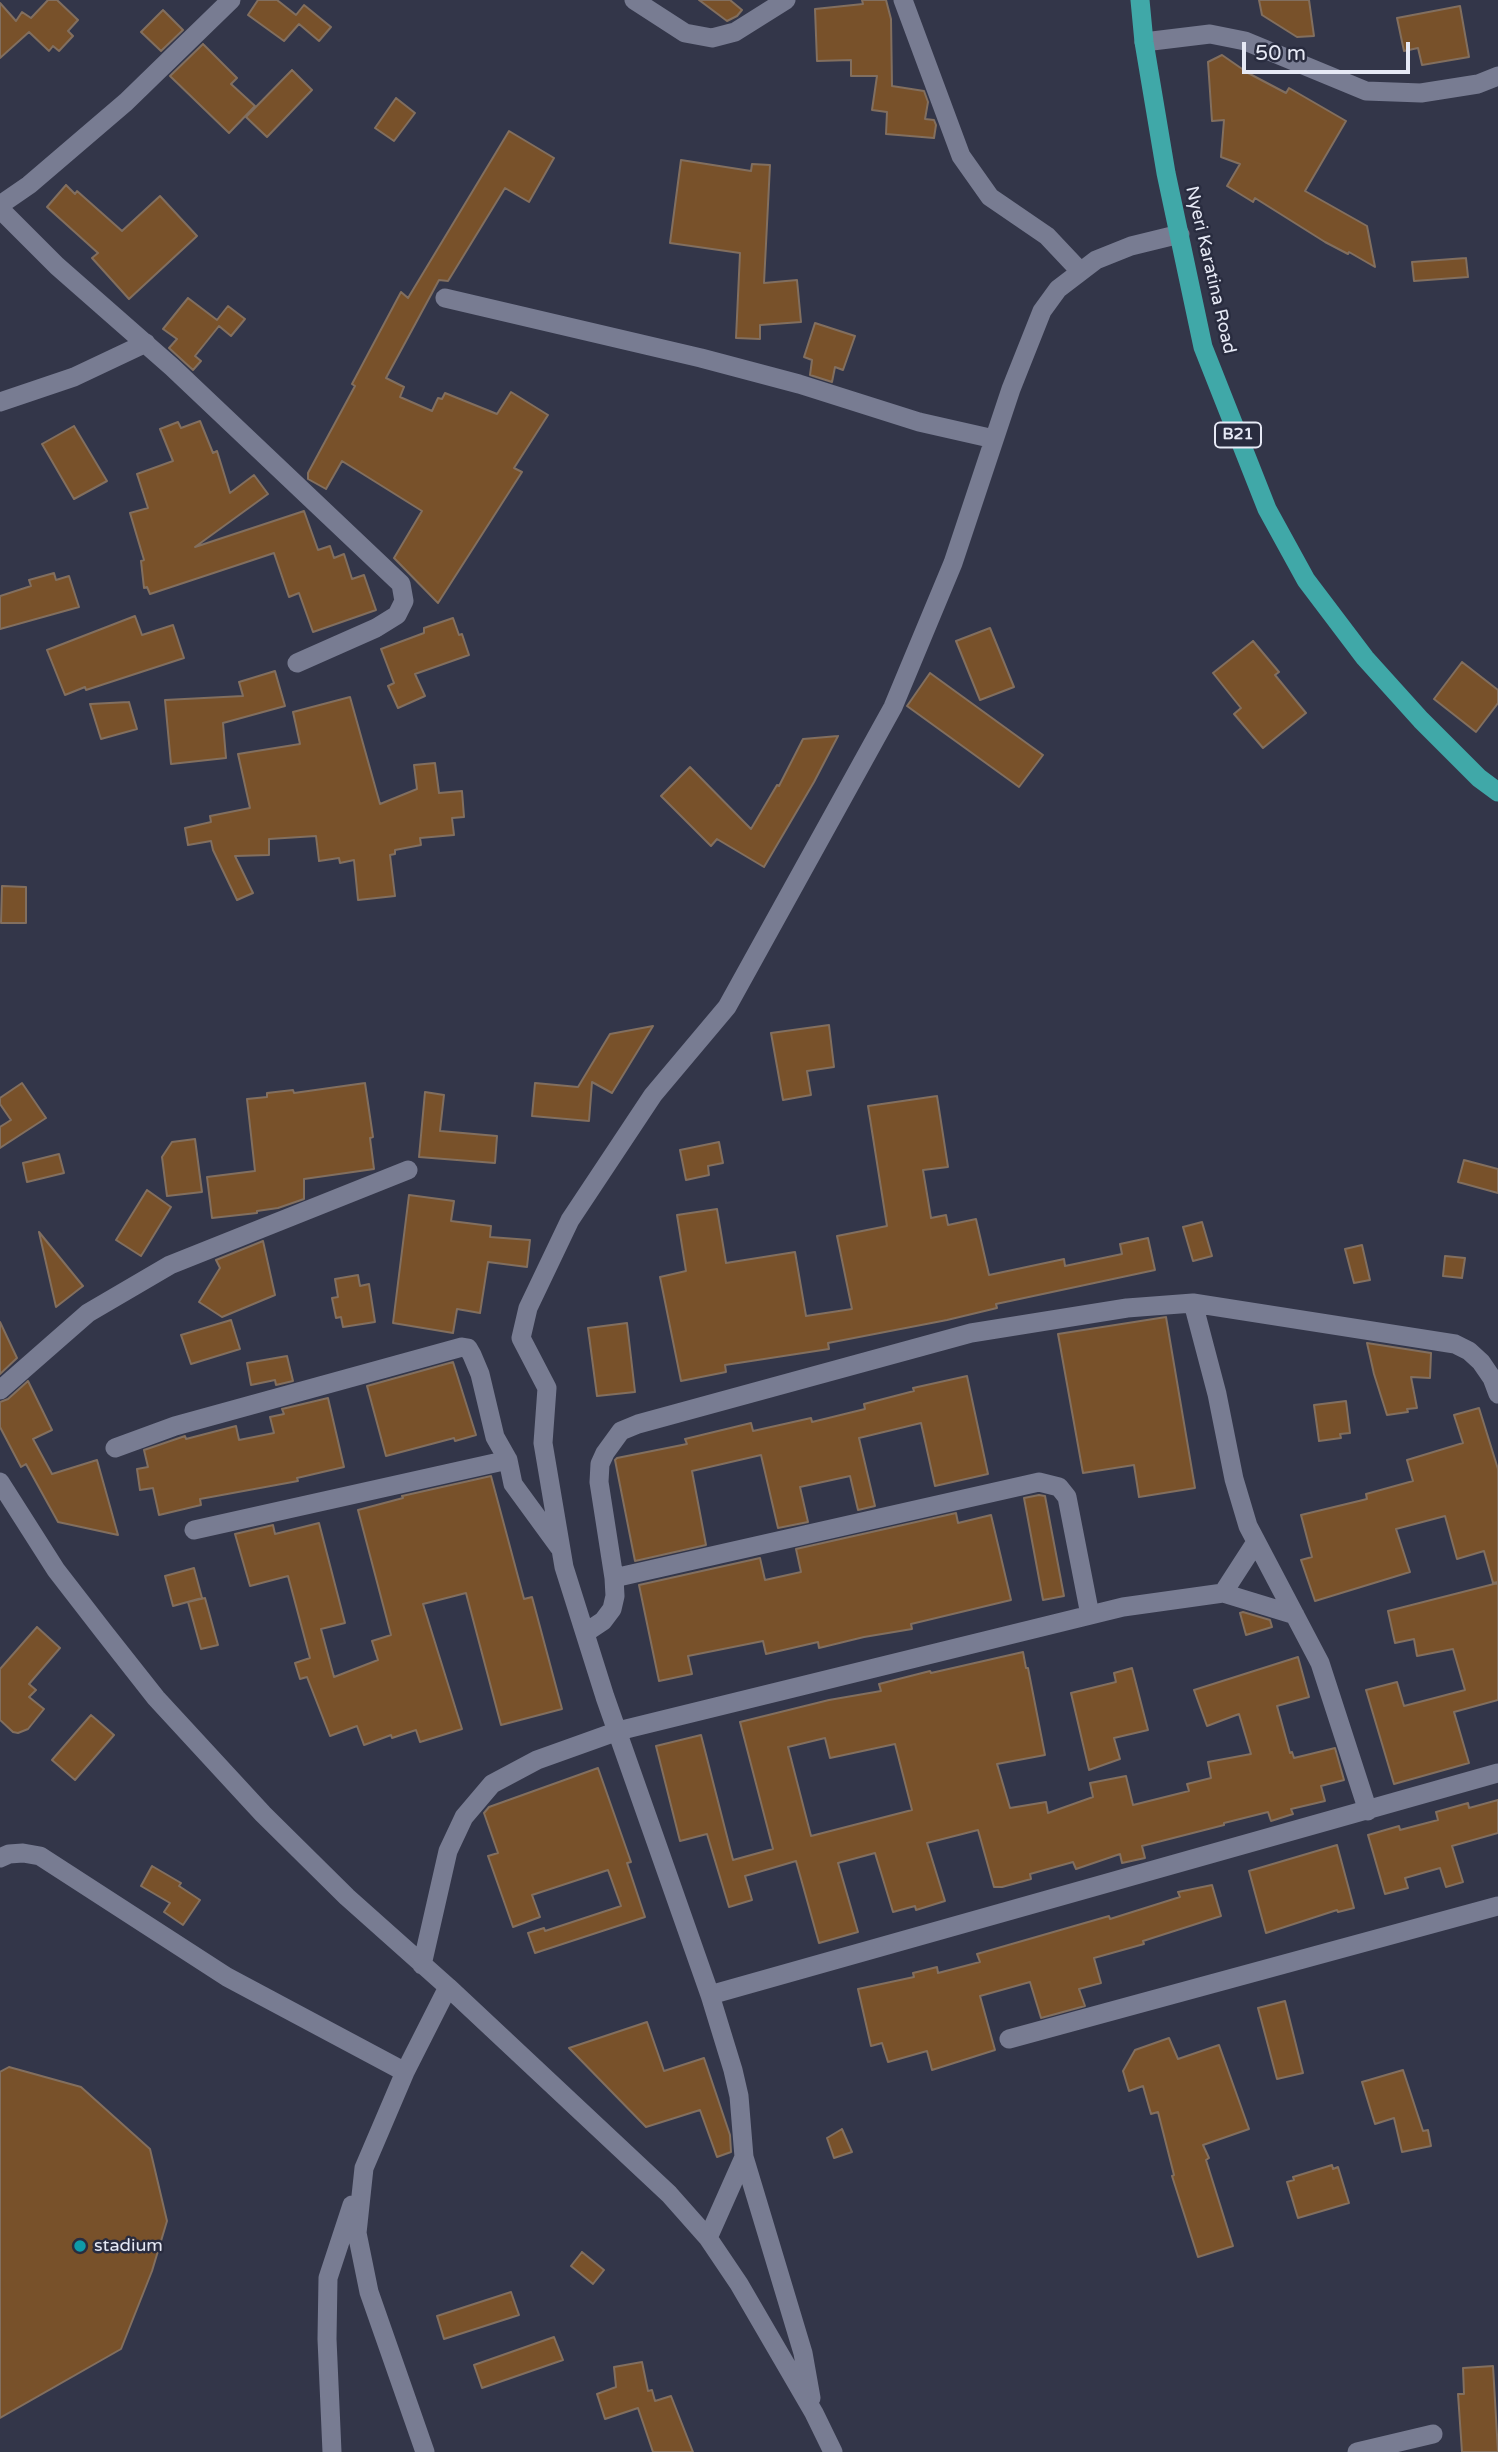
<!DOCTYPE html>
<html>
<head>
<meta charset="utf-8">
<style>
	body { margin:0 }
	#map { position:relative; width:1498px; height:2452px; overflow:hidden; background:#333649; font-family:"Varela Round",sans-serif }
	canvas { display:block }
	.scale { position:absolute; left:1242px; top:42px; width:168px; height:32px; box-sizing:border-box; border:4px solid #e6e9f5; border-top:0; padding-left:9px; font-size:21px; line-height:24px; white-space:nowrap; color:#e6e9f5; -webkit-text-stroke:5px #292c3f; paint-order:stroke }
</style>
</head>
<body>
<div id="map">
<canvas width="1498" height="2452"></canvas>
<div class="scale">50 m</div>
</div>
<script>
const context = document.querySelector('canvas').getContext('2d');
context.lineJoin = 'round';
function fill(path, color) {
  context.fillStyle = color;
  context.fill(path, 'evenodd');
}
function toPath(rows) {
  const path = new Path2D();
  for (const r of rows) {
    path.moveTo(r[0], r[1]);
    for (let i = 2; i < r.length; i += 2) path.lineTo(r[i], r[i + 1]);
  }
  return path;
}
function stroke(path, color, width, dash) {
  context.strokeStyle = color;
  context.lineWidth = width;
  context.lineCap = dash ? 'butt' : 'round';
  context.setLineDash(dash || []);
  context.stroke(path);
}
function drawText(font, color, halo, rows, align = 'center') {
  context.font = font + ' "Varela Round",sans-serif';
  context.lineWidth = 5;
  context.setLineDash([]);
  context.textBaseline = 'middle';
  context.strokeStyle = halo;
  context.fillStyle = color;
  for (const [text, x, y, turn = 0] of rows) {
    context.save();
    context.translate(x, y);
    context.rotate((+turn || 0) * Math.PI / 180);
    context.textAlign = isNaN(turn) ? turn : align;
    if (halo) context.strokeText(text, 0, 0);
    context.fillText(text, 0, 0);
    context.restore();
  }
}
const building = toPath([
	[48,0,57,0,78,20,68,31,73,36,59,51,53,46,49,51,29,32,0,58,0,3,16,21,22,12,31,18,48,0],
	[258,0,277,0,296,15,304,5,331,27,319,41,299,24,284,41,248,15,258,0],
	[699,0,730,0,742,10,737,16,727,21,699,0],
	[862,0,886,0,891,19,892,86,924,91,928,102,925,119,934,120,936,125,934,138,886,134,887,112,872,110,877,76,851,76,851,60,817,61,815,9,863,4,862,0],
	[1259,0,1309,0,1314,36,1297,37,1262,15,1259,0],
	[1460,6,1469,57,1422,65,1418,48,1404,51,1397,18,1460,6],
	[163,10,183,30,161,51,141,32,163,10],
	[203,44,237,78,231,84,255,106,229,133,170,76,203,44],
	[1222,55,1248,73,1286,93,1289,88,1346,121,1305,191,1367,226,1375,267,1349,252,1348,254,1325,242,1255,198,1253,202,1227,186,1240,164,1221,157,1224,120,1212,121,1208,62,1222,55],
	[292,70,312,90,267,137,246,117,292,70],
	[396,98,415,113,394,141,375,128,396,98],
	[509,131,554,158,529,202,505,188,448,281,439,280,386,378,404,387,400,397,432,411,438,398,442,399,445,393,497,414,511,392,548,415,514,468,522,472,438,603,394,558,422,511,342,461,326,489,308,479,308,473,355,386,352,384,401,292,408,298,509,131],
	[681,160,751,171,752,164,770,165,764,283,797,280,801,322,760,325,760,339,736,338,740,253,670,243,681,160],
	[66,185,75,194,77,191,122,231,160,196,197,236,129,299,92,258,98,253,47,207,66,185],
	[1466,258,1468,277,1414,281,1412,262,1466,258],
	[188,298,217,320,228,306,245,319,231,336,219,326,195,356,201,361,193,370,169,348,177,339,163,329,188,298],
	[815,323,855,336,843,370,835,367,832,382,810,375,812,360,804,357,815,323],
	[200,421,213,453,217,451,230,493,254,475,268,494,195,547,304,511,318,550,330,546,334,558,344,554,352,579,364,575,376,610,313,632,299,593,289,597,274,553,150,594,147,587,144,588,141,561,144,560,130,513,148,508,137,474,173,461,160,429,178,422,181,428,200,421],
	[74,426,107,481,74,499,42,444,74,426],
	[54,573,56,580,69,576,79,607,0,629,0,596,31,586,29,580,54,573],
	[135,616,142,635,173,625,184,658,86,690,85,687,65,695,47,650,135,616],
	[453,618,459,635,462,634,469,655,415,674,425,696,398,708,388,686,394,683,381,649,424,633,424,628,453,618],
	[990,628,1014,687,980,700,956,641,990,628],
	[1253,641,1279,672,1275,675,1306,713,1263,748,1234,714,1241,708,1213,673,1253,641],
	[1462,662,1498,690,1498,703,1476,732,1434,699,1462,662],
	[275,671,285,706,223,723,226,758,171,764,165,700,243,696,239,682,275,671],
	[930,673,1043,755,1019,787,907,706,930,673],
	[350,697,380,804,417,789,414,765,435,763,439,793,462,791,464,817,452,818,454,835,420,838,421,845,395,850,395,854,390,855,395,896,358,900,354,860,340,863,339,858,319,861,316,836,269,839,269,855,235,856,253,893,237,900,213,850,211,841,188,845,185,828,211,822,210,816,250,808,238,754,300,744,293,712,350,697],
	[129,702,137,729,101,739,90,704,129,702],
	[838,736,814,782,764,867,717,839,711,846,661,796,690,767,751,829,777,785,779,786,803,739,838,736],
	[2,886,26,887,26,923,1,923,2,886],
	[829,1025,834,1067,807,1071,811,1095,783,1100,771,1033,829,1025],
	[653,1026,612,1093,592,1082,589,1121,532,1116,535,1083,578,1087,610,1034,653,1026],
	[22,1083,46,1118,0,1148,0,1127,11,1120,0,1104,0,1098,22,1083],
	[365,1083,373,1137,370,1138,374,1169,304,1179,304,1199,278,1208,257,1211,257,1213,212,1218,207,1177,255,1171,247,1099,267,1097,267,1093,293,1090,294,1093,365,1083],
	[425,1092,444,1095,440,1131,497,1136,495,1163,419,1157,425,1092],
	[937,1096,948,1167,923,1170,931,1218,946,1215,948,1225,976,1219,989,1275,1064,1259,1065,1266,1122,1254,1120,1244,1148,1238,1155,1270,996,1304,997,1308,947,1320,828,1343,829,1349,725,1365,726,1372,681,1381,660,1277,686,1271,677,1215,717,1209,726,1263,795,1252,806,1316,852,1309,837,1236,887,1226,868,1106,937,1096],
	[195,1139,202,1192,167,1196,162,1157,172,1142,195,1139],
	[719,1142,723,1163,708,1166,709,1175,686,1180,680,1150,719,1142],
	[59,1154,64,1173,27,1182,23,1163,59,1154],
	[1464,1160,1498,1169,1498,1193,1458,1182,1464,1160],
	[147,1190,171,1207,141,1256,116,1240,147,1190],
	[409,1195,454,1201,451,1221,491,1226,490,1237,530,1240,527,1267,488,1262,480,1313,457,1309,453,1333,393,1323,409,1195],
	[1202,1222,1212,1256,1193,1261,1183,1227,1202,1222],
	[39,1232,83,1286,56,1307,39,1232],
	[263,1241,275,1295,222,1317,199,1302,220,1268,216,1260,263,1241],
	[1362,1245,1370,1280,1354,1283,1345,1249,1362,1245],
	[1445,1256,1465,1258,1462,1278,1443,1276,1445,1256],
	[358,1275,360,1286,369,1284,375,1322,343,1327,341,1317,336,1318,332,1298,338,1297,335,1279,358,1275],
	[1166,1317,1195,1488,1139,1497,1134,1465,1083,1473,1058,1334,1166,1317],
	[231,1320,240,1349,191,1364,181,1335,231,1320],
	[0,1322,17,1358,0,1374,0,1322],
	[627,1323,635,1392,597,1396,588,1328,627,1323],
	[1367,1343,1431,1353,1430,1378,1411,1377,1417,1408,1407,1409,1408,1412,1387,1415,1374,1374,1367,1343],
	[287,1356,293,1381,276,1385,275,1380,251,1385,247,1363,287,1356],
	[453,1362,476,1435,455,1441,454,1438,386,1456,367,1386,453,1362],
	[967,1376,988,1474,935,1486,921,1423,859,1438,875,1506,858,1510,850,1476,800,1487,808,1522,778,1528,761,1455,692,1471,706,1545,635,1561,615,1460,617,1458,687,1444,685,1439,751,1423,753,1431,811,1418,812,1422,865,1409,864,1404,914,1391,913,1388,967,1376],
	[28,1381,52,1430,33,1439,52,1474,97,1460,118,1535,58,1522,26,1464,21,1467,0,1427,0,1402,8,1399,28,1381],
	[328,1398,344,1467,297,1478,298,1481,200,1499,201,1505,159,1515,153,1488,140,1490,137,1469,148,1467,144,1450,185,1436,186,1439,236,1426,239,1440,274,1433,270,1417,284,1414,282,1409,328,1398],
	[1346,1401,1350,1433,1340,1434,1341,1438,1319,1441,1314,1405,1346,1401],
	[1479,1408,1498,1469,1498,1582,1493,1583,1484,1551,1457,1559,1445,1516,1396,1529,1410,1572,1315,1601,1301,1560,1312,1557,1301,1515,1367,1499,1366,1494,1413,1481,1407,1460,1463,1443,1454,1415,1479,1408],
	[491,1476,524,1599,532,1597,562,1709,501,1725,466,1593,423,1604,462,1729,420,1742,416,1730,392,1738,391,1735,364,1745,357,1726,330,1736,307,1677,300,1679,295,1663,310,1658,288,1576,250,1586,235,1534,273,1525,275,1534,319,1523,345,1623,321,1629,334,1677,378,1660,372,1641,391,1635,358,1510,403,1498,402,1496,491,1476],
	[1039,1495,1045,1496,1064,1596,1043,1600,1024,1498,1039,1495],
	[956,1513,958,1523,991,1515,1011,1600,911,1624,912,1629,864,1637,819,1648,818,1642,766,1654,763,1641,688,1656,692,1674,659,1681,639,1585,760,1558,765,1580,801,1572,796,1549,956,1513],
	[194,1568,202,1598,173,1606,165,1576,194,1568],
	[1498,1583,1498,1700,1454,1712,1469,1763,1394,1784,1366,1690,1397,1682,1404,1706,1465,1690,1453,1649,1417,1656,1414,1639,1395,1643,1388,1611,1498,1583],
	[205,1598,218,1645,201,1649,188,1602,205,1598],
	[1243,1612,1270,1620,1272,1627,1246,1635,1240,1613,1243,1612],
	[37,1627,60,1648,29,1684,36,1690,29,1697,44,1709,28,1729,18,1733,13,1732,0,1720,0,1669,37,1627],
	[1023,1652,1026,1668,1028,1668,1045,1755,997,1764,1010,1808,1046,1802,1048,1813,1093,1797,1090,1783,1126,1776,1133,1805,1189,1791,1187,1784,1211,1778,1208,1762,1251,1754,1239,1714,1207,1726,1194,1690,1298,1657,1309,1697,1277,1706,1290,1753,1292,1752,1294,1758,1335,1748,1344,1780,1321,1786,1325,1801,1291,1809,1293,1814,1271,1821,1268,1812,1224,1823,1224,1825,1142,1846,1145,1858,1122,1863,1120,1854,1076,1869,1073,1862,1030,1874,1031,1879,1002,1887,994,1887,978,1830,927,1843,945,1901,916,1910,915,1906,893,1912,875,1853,838,1863,858,1932,819,1943,796,1861,745,1876,752,1900,729,1907,707,1834,680,1841,656,1746,701,1735,733,1860,773,1849,740,1722,829,1700,881,1691,879,1684,930,1671,931,1673,1023,1652],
	[825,1738,830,1758,895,1744,912,1810,811,1836,788,1747,825,1738],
	[1132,1668,1148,1730,1114,1738,1120,1759,1089,1770,1071,1693,1116,1682,1114,1673,1132,1668],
	[91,1715,114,1735,75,1780,52,1760,91,1715],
	[598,1768,631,1862,627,1863,645,1917,535,1953,528,1933,544,1928,545,1931,621,1906,608,1870,532,1895,540,1917,513,1927,488,1856,498,1853,484,1813,489,1807,598,1768],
	[1498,1800,1498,1833,1452,1846,1463,1882,1446,1887,1440,1868,1405,1878,1408,1888,1385,1894,1368,1835,1399,1826,1400,1830,1438,1820,1436,1812,1468,1803,1469,1808,1498,1800],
	[1337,1845,1354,1908,1338,1912,1337,1910,1266,1933,1249,1871,1337,1845],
	[152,1866,181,1883,179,1886,200,1900,183,1925,164,1912,170,1903,141,1886,152,1866],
	[1212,1885,1221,1916,1143,1941,1144,1944,1094,1958,1101,1983,1079,1989,1085,2006,1041,2018,1030,1982,980,1996,995,2050,932,2070,927,2051,888,2062,882,2043,871,2046,858,1989,914,1977,913,1973,937,1967,938,1973,980,1962,977,1954,1109,1916,1110,1919,1180,1897,1178,1892,1212,1885],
	[1285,2001,1303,2073,1277,2079,1258,2008,1285,2001],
	[647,2022,664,2071,704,2058,730,2135,731,2152,717,2157,700,2110,646,2127,569,2048,647,2022],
	[1169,2038,1178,2059,1219,2045,1249,2129,1203,2145,1209,2158,1206,2160,1233,2246,1198,2257,1172,2176,1174,2175,1158,2112,1151,2114,1143,2086,1129,2091,1123,2071,1135,2050,1169,2038],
	[9,2067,81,2087,150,2149,167,2221,152,2271,121,2349,0,2418,0,2072,9,2067],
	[1403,2070,1423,2131,1428,2130,1431,2146,1402,2152,1394,2118,1375,2124,1362,2082,1403,2070],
	[842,2129,852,2152,834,2158,827,2138,842,2129],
	[1332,2165,1333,2169,1338,2167,1349,2203,1298,2218,1287,2182,1294,2180,1293,2177,1332,2165],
	[582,2252,604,2270,593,2284,571,2266,582,2252],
	[511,2292,519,2315,444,2339,437,2316,511,2292],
	[554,2337,563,2360,482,2388,474,2365,554,2337],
	[642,2362,648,2391,652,2390,655,2401,671,2396,693,2452,653,2452,638,2408,605,2419,597,2394,616,2387,614,2367,642,2362],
	[1493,2366,1498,2452,1462,2452,1458,2394,1464,2394,1463,2368,1493,2366]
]);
fill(building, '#78512a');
stroke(building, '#826f5f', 2);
stroke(toPath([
	[634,0,685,33,712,38,735,32,786,0],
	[903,0,961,156,990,197,1047,236,1080,271],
	[1144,42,1210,34,1245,41,1366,91,1421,93,1478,84,1498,76],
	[0,205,29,185,126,102,231,0],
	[0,209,57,266,172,367,401,584,404,601,397,615,376,628,297,663],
	[445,298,701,358,799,384,919,422,994,439],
	[0,402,74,377,146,343],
	[1193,1303,1217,1394,1234,1479,1248,1526,1320,1663,1368,1811],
	[0,1390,88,1313,170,1265,408,1170],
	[115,1448,175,1426,462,1347,468,1348,472,1355,480,1374,495,1437,508,1460,513,1484,559,1547],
	[0,1482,56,1570,104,1632,156,1698,263,1814,347,1897,448,1987,669,2194,708,2238,739,2284,814,2413,833,2452],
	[194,1530,508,1460],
	[614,1578,1039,1482,1059,1487,1067,1497,1090,1615],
	[1223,1593,1256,1542],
	[585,1633,603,1621,612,1609,615,1596,614,1578,599,1482,600,1464,605,1453,621,1431,638,1424,971,1333,1127,1308,1193,1303,1455,1344,1469,1351,1481,1362,1492,1378,1498,1394],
	[0,1858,9,1854,23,1853,40,1856,227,1977,405,2072],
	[422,1965,448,1851,464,1817,492,1784,537,1760,618,1731,1123,1607,1223,1593,1295,1615],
	[710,1995,1498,1773],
	[1009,2039,1498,1906],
	[744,2157,803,2353,811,2398],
	[708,2238,744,2157,739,2096,733,2070,710,1995,605,1697,564,1567,543,1443,547,1388,521,1338,528,1308,570,1220,653,1095,727,1007,893,707,953,563,1011,389,1042,311,1058,289,1096,260,1131,246,1180,234],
	[332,2452,327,2339,328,2278,352,2205],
	[425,2452,369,2292,357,2233,364,2168,405,2072,448,1987],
	[1357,2452,1433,2434]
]), '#787c92', 19);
stroke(toPath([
	[1140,0,1144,42,1166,173,1203,347,1267,509,1306,580,1365,658,1421,720,1479,778,1498,792]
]), '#40a8a8', 19);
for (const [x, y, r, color] of [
	[80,2246,7,"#0f9aa8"]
]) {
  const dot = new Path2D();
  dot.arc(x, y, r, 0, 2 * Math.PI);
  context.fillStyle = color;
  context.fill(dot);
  stroke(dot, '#292c3f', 2.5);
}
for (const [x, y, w] of [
	[1238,435,46]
]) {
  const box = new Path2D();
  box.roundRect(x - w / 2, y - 12.5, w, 25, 5);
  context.fillStyle = '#292c3f';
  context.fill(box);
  stroke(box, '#e6e9f5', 2);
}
drawText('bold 16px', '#e6e9f5', null, [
	["B21",1238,435]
]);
drawText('18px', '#e6e9f5', '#292c3f', [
	["Nyeri Karatina Road",1210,270,77]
]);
drawText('18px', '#e6e9f5', '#292c3f', [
	["stadium",94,2246]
], 'left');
</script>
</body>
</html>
